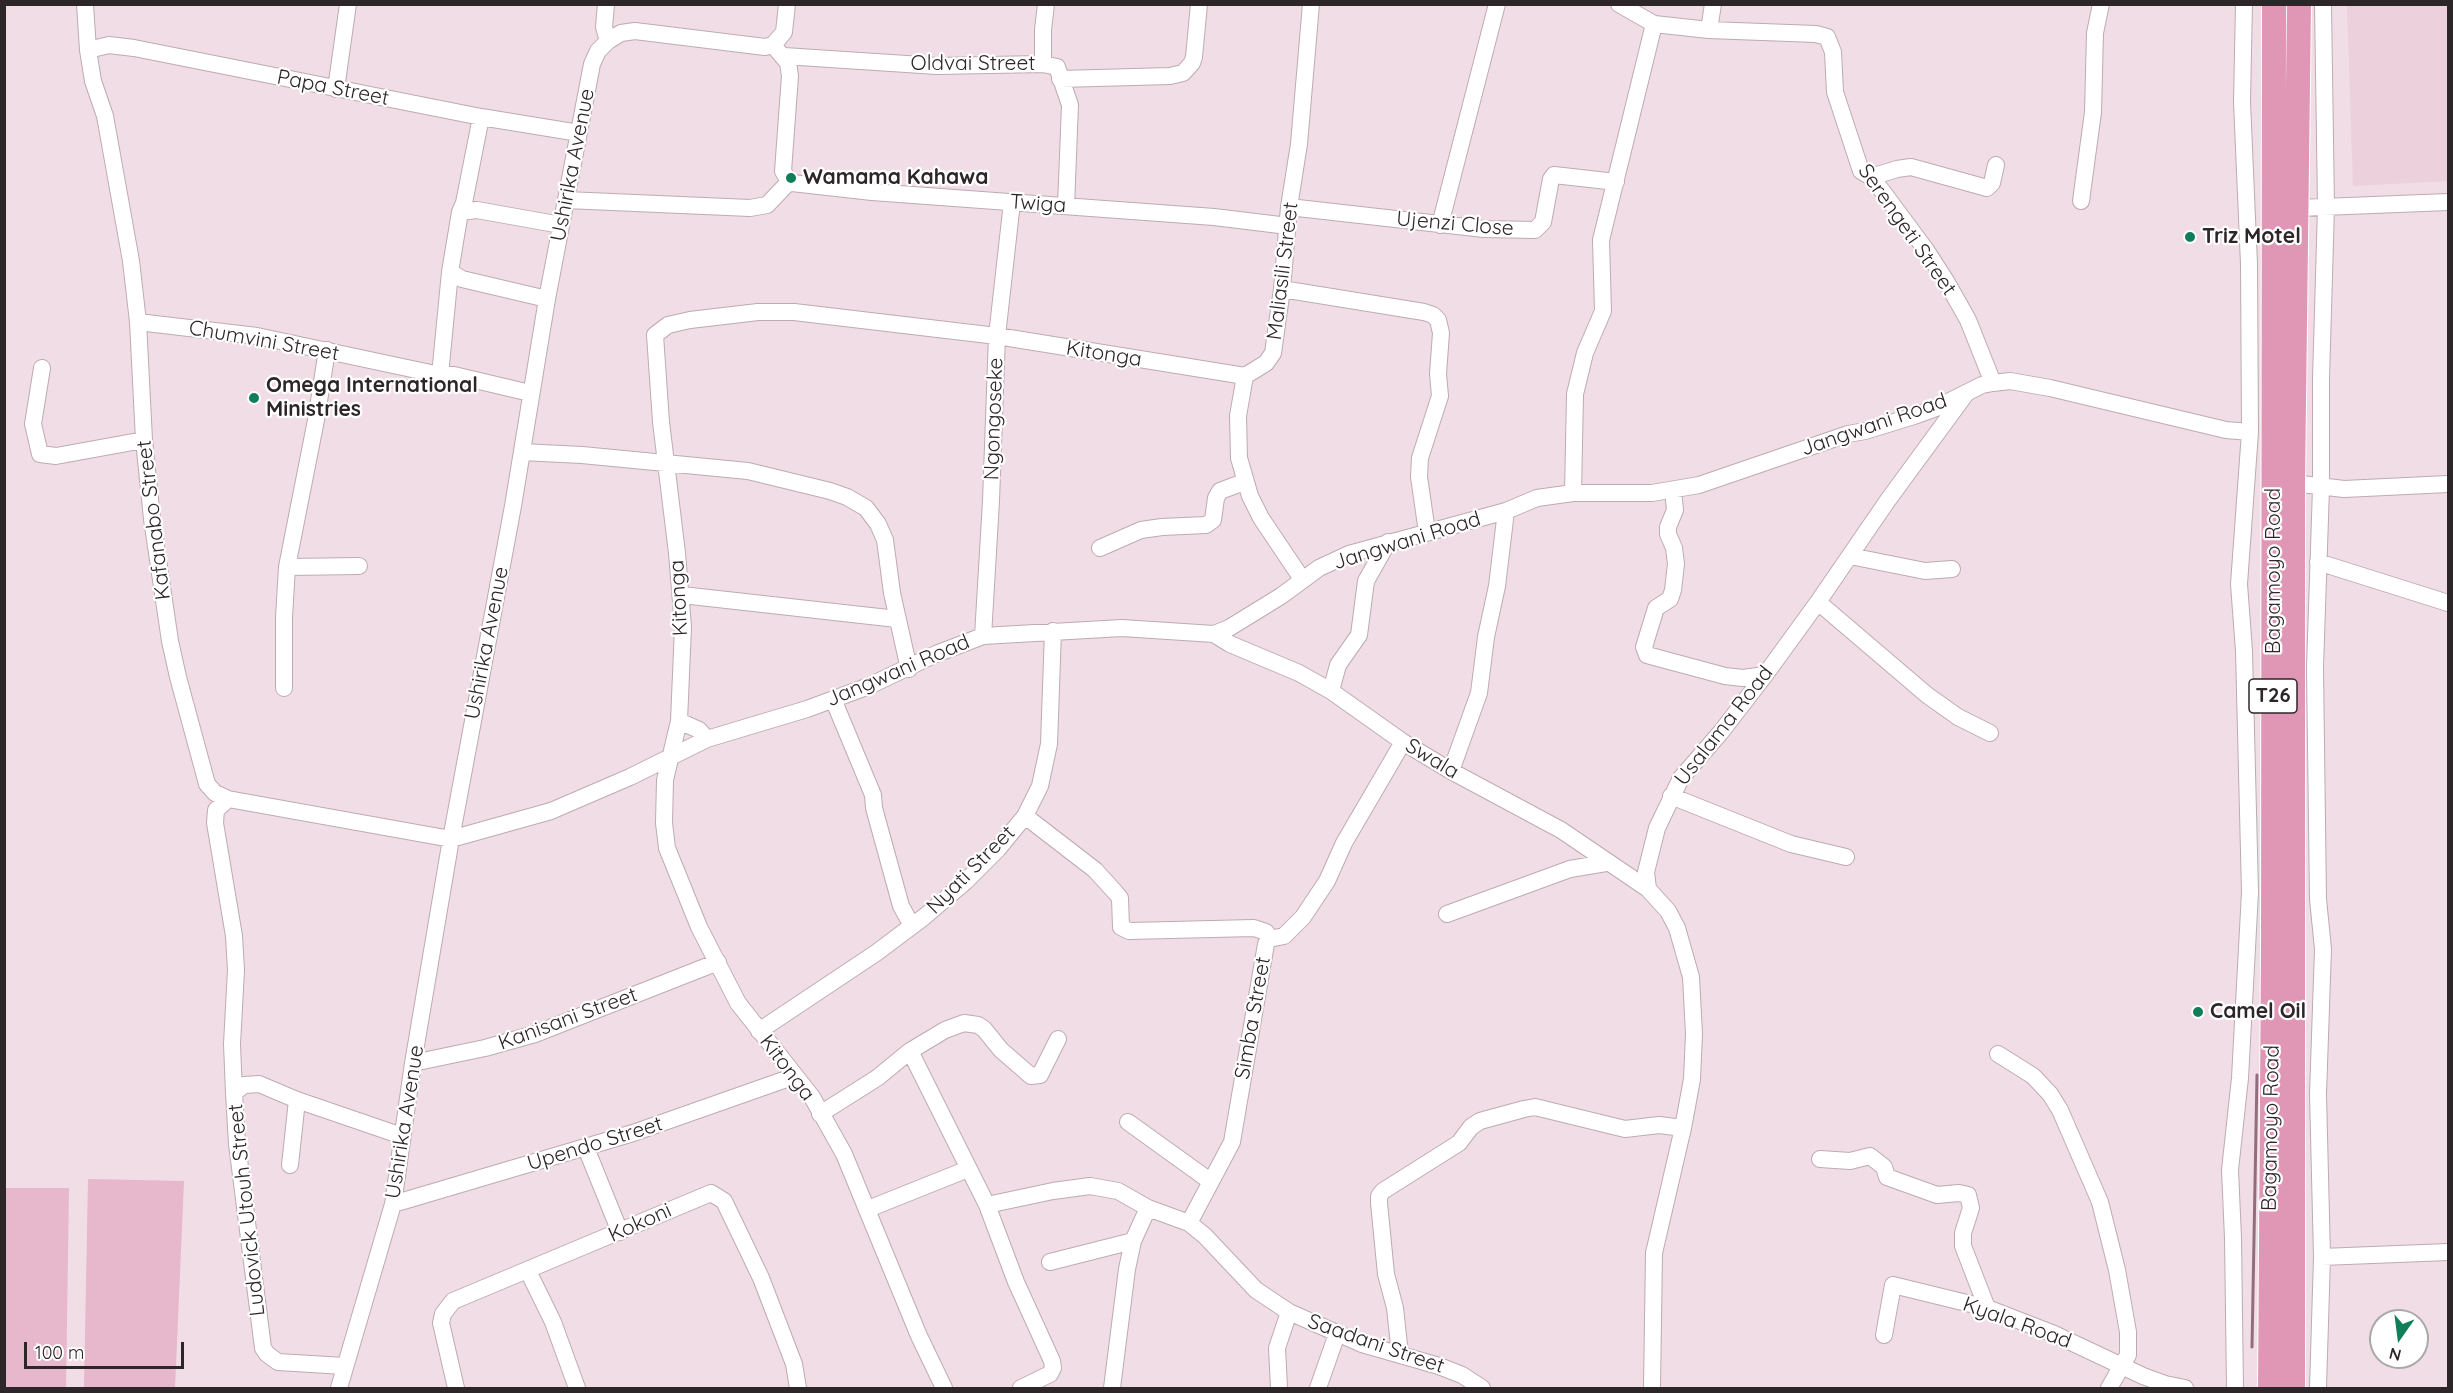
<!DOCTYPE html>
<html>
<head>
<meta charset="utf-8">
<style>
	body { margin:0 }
	#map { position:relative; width:2453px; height:1393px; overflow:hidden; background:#f1dde5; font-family:Quicksand,sans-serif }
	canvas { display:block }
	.frame { position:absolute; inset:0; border:6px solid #2d2629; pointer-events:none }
	.north { position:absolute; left:2369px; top:1309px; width:60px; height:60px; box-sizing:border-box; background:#fff; border:2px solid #aba8a9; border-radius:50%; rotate:194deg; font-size:16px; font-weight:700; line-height:24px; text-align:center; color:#2d2629 }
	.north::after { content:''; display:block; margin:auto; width:21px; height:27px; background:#117e5a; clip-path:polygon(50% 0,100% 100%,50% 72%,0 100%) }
	.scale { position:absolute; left:24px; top:1342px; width:160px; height:27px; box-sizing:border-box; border:3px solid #2d2629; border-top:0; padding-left:8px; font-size:18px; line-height:21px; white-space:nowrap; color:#2d2629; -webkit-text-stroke:4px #fff; paint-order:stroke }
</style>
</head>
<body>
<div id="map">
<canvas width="2453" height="1393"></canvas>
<div class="frame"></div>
<div class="north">N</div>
<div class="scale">100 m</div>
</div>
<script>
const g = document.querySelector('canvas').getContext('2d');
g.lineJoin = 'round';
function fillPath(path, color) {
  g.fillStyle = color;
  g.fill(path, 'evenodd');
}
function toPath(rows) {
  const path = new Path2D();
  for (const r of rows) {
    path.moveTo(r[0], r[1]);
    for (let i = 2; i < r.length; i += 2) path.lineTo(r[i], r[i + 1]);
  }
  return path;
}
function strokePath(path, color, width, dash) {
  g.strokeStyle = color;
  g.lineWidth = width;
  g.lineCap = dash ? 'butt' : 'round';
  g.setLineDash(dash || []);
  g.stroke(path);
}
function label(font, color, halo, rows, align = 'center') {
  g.font = font + ' Quicksand,sans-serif';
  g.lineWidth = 4.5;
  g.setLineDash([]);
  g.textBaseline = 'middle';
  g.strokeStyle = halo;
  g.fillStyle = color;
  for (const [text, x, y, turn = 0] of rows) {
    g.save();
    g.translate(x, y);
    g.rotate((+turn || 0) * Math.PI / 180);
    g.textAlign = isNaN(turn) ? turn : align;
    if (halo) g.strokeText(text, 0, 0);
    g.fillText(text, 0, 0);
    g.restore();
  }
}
fillPath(toPath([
	[2347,5,2448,5,2448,181,2353,186]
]), '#ecd0db');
fillPath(toPath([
	[88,1179,184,1181,175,1388,84,1388],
	[5,1188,69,1188,66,1388,5,1388]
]), '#e7b7cb');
strokePath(toPath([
	[2252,1347,2257,1075]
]), '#946d7d', 3);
const minor = toPath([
	[85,4,88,50,93,81,105,116,131,261,138,322,144,440,152,519,170,641,178,677,207,784,215,793,228,799,451,839,551,811,630,777,707,739,807,709,869,686,936,654,983,636,1122,628,1214,634,1229,628,1281,596,1319,568,1349,554,1506,511,1537,498,1573,493,1652,493,1699,485,1848,434,1865,431,1914,416,1936,408,1982,385,1993,383,2010,381,2050,388,2226,430,2250,432],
	[606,4,604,27,608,41],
	[1619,4,1654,24,1709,30,1816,34,1827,37,1833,52,1835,92,1861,171,1871,177,1883,192,1926,250,1946,281,1968,320,1993,383],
	[1709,30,1713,4],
	[773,45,788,63,790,76,783,171,788,180,792,183,872,192,1214,217,1288,226],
	[88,50,109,45,134,48,481,117,579,133],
	[784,56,937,66,1043,64,1057,67,1070,105,1066,206],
	[1043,64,1043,30,1046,4],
	[1060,79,1170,76,1183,73,1192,63,1194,57,1199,4],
	[336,89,348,4],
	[1871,177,1897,169,1911,167,1987,188,1992,183,1996,165],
	[566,200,750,208,767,205,788,183,788,180],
	[2081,201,2093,112,2095,33,2101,4],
	[1289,207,1484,229,1535,230,1543,222,1551,179,1554,175,1616,182],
	[2298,208,2448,202],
	[460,212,477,210,561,225],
	[1440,225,1497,4],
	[450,272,462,279,547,299],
	[1282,289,1424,312,1433,315,1438,320,1441,333,1438,374,1440,396,1420,458,1419,477,1427,532],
	[138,322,257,336,440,375,454,375,530,393],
	[42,368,33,424,40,454,56,456,144,440],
	[440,375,450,272,460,212,464,203,481,117],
	[522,452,582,455,748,471,830,491,847,497,866,508,878,524,885,540,892,593,909,669],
	[2293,483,2344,489,2448,484],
	[1673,490,1675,510,1668,527,1668,534,1674,548,1676,564,1673,590,1670,599,1656,608,1644,647,1647,655,1725,676,1743,678,1765,675],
	[1573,493,1575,394,1585,353,1603,311,1601,240,1654,24],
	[1100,548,1141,530,1162,527,1206,525,1213,520,1216,498,1220,491,1244,482],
	[1850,556,1925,571,1952,569],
	[2318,562,2448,603],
	[287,567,359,566],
	[1302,579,1261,518,1250,496,1239,458,1238,416,1245,376,1266,363,1273,353,1282,289,1289,207,1299,144,1311,4],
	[682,595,897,619],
	[1818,602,1927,695,1958,717,1990,733],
	[1214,634,1230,644,1299,673,1331,691,1403,742,1451,771,1561,830,1648,889],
	[983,636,991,501,997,336,1012,202],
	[284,688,284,617,287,567,316,420,327,350],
	[1331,691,1338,665,1359,635,1366,581,1388,542],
	[833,699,873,795,874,808,901,906,912,926],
	[679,721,699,730,707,739],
	[1451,771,1479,693,1486,637,1497,586,1506,511],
	[1671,796,1791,844,1846,857],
	[228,799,216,810,215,823,234,936,236,970,232,1044,234,1093],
	[1025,816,1095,870,1115,892,1120,898,1121,927,1129,931,1254,928,1266,932,1269,939],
	[1447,914,1570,869,1606,863],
	[759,1031,876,953,924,917,965,882,998,849,1025,816,1040,786,1049,744,1053,631],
	[910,1051,987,1205,1016,1282,1052,1361,1053,1368,1050,1374,1021,1388],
	[1998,1054,2033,1076,2050,1094,2060,1110,2100,1202,2117,1270,2128,1332,2128,1355,2109,1388],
	[413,1063,485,1048,535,1034,718,962],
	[820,1114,877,1078,910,1051,945,1030,964,1023,978,1025,984,1029,1001,1050,1031,1076,1040,1075,1058,1039],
	[1128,1122,1210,1181],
	[586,1148,620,1232],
	[1820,1159,1850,1161,1870,1156,1884,1167,1887,1177,1937,1195,1959,1193,1968,1195,1971,1208,1963,1233,1963,1246,1987,1308],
	[290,1165,297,1100],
	[393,1204,633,1133,795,1076],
	[987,1205,1053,1191,1090,1186,1118,1191,1148,1208,1189,1223,1205,1236,1256,1290,1289,1312,1362,1344,1439,1366,1462,1375,1482,1388],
	[868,1209,968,1169],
	[1189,1223,1232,1142,1266,944,1269,939,1284,936,1303,917,1327,881,1344,843,1403,742],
	[2322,1257,2448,1252],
	[1050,1262,1133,1241],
	[528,1271,553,1322,577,1388],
	[1884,1335,1893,1285,1987,1308,2054,1334,2143,1376,2165,1384,2185,1388],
	[1400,1354,1395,1308,1386,1274,1379,1203,1379,1196,1383,1191,1459,1143,1471,1127,1480,1121,1524,1109,1535,1107,1625,1129,1659,1125,1683,1128],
	[344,1366,278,1362,267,1354,263,1348,237,1144,234,1093,244,1085,259,1084,297,1100,402,1136],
	[339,1388,393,1204,413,1063,451,839,513,506,547,299,592,64,598,51,608,41,621,33,635,31,765,47,773,45,784,32,787,4],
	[456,1388,441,1323,443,1314,453,1301,711,1193,724,1201,761,1278,794,1364,798,1388],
	[944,1388,919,1336,844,1154,812,1097,738,1003,699,927,667,848,664,823,665,780,679,721,683,627,677,553,661,422,655,335,668,325,690,320,758,312,794,312,997,336,1245,376],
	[1112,1388,1127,1269,1133,1241,1148,1208],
	[1279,1388,1277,1348,1289,1312],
	[1318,1388,1337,1334],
	[1652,1388,1654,1253,1683,1128,1692,1079,1694,1034,1691,977,1677,928,1668,911,1648,889,1646,872,1657,828,1681,778,1721,732,1765,675,1818,602,1888,500,1965,395],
	[2235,1388,2233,1238,2230,1170,2240,1078,2250,892,2244,651,2239,584,2250,432,2249,264,2242,102,2244,4],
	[2318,1388,2322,1257,2318,1094,2323,949,2318,899,2315,668,2321,488,2321,379,2326,207,2323,4]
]);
const highway = toPath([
	[2270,1388,2273,949,2274,4],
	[2293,1388,2293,483,2299,4]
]);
strokePath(minor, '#beabb2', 18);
strokePath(highway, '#fff', 26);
strokePath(minor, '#fff', 16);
strokePath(highway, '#e097b6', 24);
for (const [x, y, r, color] of [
	[791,178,6,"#117e5a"],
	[2190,237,6,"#117e5a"],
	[254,398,6,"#117e5a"],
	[2198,1012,6,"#117e5a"]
]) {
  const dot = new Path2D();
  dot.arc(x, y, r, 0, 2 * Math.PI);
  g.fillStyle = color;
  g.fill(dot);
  strokePath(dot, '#fff', 2);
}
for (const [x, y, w] of [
	[2273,696,48]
]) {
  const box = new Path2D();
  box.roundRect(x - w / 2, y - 17, w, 34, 4.5);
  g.fillStyle = '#fff';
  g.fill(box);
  strokePath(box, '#2d2629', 1.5);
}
label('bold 20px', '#2d2629', null, [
	["T26",2273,696]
]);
label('21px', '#2d2629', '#fff', [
	["Oldvai Street",973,64],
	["Papa Street",333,88,11],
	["Ushirika Avenue",573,165,-79],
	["Twiga",1038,204,4],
	["Ujenzi Close",1455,224,5],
	["Serengeti Street",1907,230,55],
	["Maliasili Street",1283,271,-83],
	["Chumvini Street",264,341,10],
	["Kitonga",1104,354,9],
	["Ngongoseke",994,419,-88],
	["Jangwani Road",1874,425,-19],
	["Kafanabo Street",154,520,-97],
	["Jangwani Road",1407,541,-17],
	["Bagamoyo Road",2274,571,-90],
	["Kitonga",679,598,-93],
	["Ushirika Avenue",487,643,-79],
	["Jangwani Road",898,671,-23],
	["Usalama Road",1724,726,-52],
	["Swala",1432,759,31],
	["Nyati Street",971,870,-45],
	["Simba Street",1253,1018,-80],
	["Kanisani Street",568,1019,-20],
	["Kitonga",787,1068,53],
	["Ushirika Avenue",405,1122,-81],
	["Bagamoyo Road",2271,1128,-89],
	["Upendo Street",595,1144,-17],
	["Ludovick Utouh Street",247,1210,-96],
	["Kokoni",640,1223,-24],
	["Kyala Road",2017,1323,20],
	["Saadani Street",1376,1344,19]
]);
label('bold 21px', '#2d2629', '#fff', [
	["Wamama Kahawa",803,178],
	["Triz Motel",2202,237],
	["Omega International",266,386],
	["Ministries",266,410],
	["Camel Oil",2210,1012]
], 'left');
</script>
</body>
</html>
